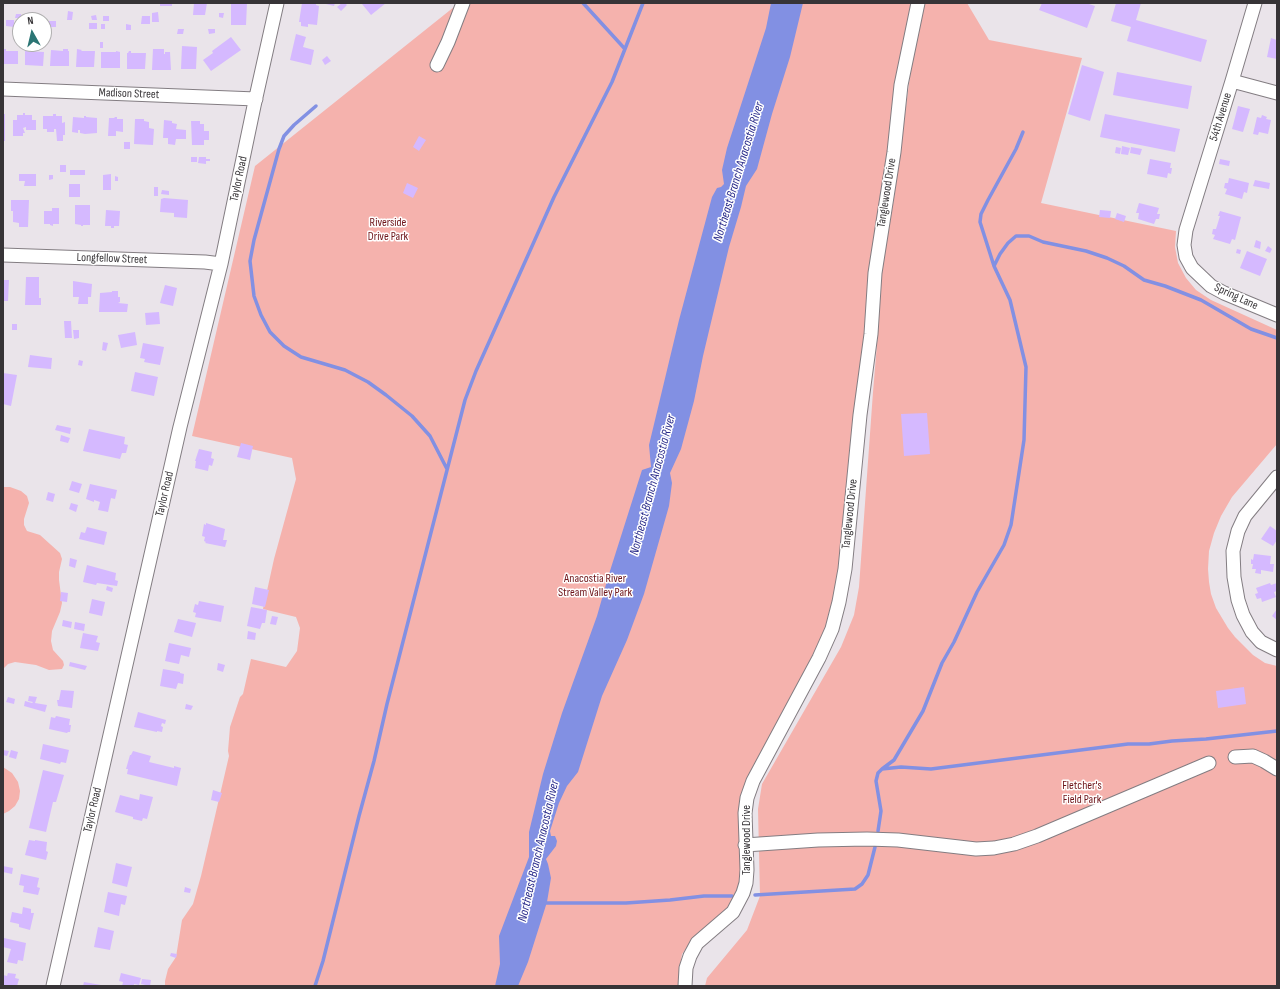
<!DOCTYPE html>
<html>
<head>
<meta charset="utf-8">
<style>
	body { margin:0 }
	#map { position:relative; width:1280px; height:989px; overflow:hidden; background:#eae4ea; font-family:"Sofia Sans Condensed",sans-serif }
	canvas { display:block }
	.frame { position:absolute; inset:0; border:4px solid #373437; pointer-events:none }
	.north { position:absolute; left:12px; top:12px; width:40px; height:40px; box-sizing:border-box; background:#fff; border:1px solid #afaeaf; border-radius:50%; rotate:352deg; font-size:11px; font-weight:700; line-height:16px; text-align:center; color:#373437 }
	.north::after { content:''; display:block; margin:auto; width:14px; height:18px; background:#2b7574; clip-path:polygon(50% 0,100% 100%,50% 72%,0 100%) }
</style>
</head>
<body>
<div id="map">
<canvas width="1280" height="989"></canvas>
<div class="frame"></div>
<div class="north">N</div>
</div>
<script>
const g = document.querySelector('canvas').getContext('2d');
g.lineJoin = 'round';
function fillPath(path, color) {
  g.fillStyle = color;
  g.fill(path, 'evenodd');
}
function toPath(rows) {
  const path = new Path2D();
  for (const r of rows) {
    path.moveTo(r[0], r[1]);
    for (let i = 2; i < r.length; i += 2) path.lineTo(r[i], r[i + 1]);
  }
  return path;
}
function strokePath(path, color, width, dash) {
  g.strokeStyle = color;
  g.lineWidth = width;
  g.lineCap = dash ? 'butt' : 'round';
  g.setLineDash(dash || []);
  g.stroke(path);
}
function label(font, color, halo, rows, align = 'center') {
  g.font = font + ' "Sofia Sans Condensed",sans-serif';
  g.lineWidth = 3;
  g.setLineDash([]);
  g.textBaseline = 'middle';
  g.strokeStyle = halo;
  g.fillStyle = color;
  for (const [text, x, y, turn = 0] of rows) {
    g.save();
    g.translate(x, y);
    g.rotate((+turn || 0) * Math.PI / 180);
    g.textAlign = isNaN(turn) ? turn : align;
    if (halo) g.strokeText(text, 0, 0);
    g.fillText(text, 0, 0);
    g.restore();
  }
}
fillPath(toPath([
	[459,3,912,3,867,325,844,577,822,646,746,781,741,879,737,889,732,905,694,938,682,954,679,973,680,986,165,986,165,981,168,969,176,957,182,920,193,904,201,876,229,756,228,751,230,727,240,697,243,694,251,659,286,667,297,651,300,628,296,617,263,609,274,559,296,479,292,458,192,436,255,166],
	[924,3,967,3,989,40,1082,58,1041,203,1176,231,1175,247,1178,263,1186,278,1196,290,1211,300,1277,330,1277,444,1232,497,1221,516,1214,533,1209,551,1208,569,1209,582,1211,594,1216,608,1228,628,1235,637,1253,655,1265,663,1277,666,1277,986,705,986,707,978,747,930,760,896,758,809,762,784,841,647,854,615,859,587,873,392,878,332,879,282,893,205,910,76],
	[3,487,10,487,21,491,27,496,29,503,24,519,24,525,27,531,40,535,60,553,62,559,59,572,59,580,62,603,60,612,52,631,51,641,53,650,63,661,64,665,62,669,49,670,36,665,15,662,8,664,3,669],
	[3,767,12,773,18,782,20,791,19,799,15,806,9,811,3,814]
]), '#f5b2ad');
fillPath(toPath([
	[771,3,803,3,790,57,772,114,757,169,746,186,741,207,729,247,703,356,694,401,681,449,670,473,672,483,669,506,644,594,627,640,602,696,578,772,567,786,559,803,550,831,551,836,555,836,557,841,556,846,546,859,548,864,551,878,547,902,528,962,518,986,495,986,500,964,499,936,529,857,529,832,543,774,562,713,597,616,609,574,642,470,651,467,649,445,679,320,712,197,717,188,721,187,724,184,722,170,727,148,766,28]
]), '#8290e3');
strokePath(toPath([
	[583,3,625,49],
	[316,106,294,125,284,136,279,149,254,240,250,261,254,296,261,315,270,332,284,346,301,357,345,370,368,382,386,395,412,416,430,436,447,469],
	[994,266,1000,254,1008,243,1016,236,1029,236,1043,242,1086,251,1107,258,1124,266,1144,280,1165,286,1201,300,1251,329,1277,338],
	[882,769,894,760,923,711,942,663,954,642,977,592,1004,545,1011,525,1024,440,1026,367,1010,300,994,266,980,222,981,214,988,200,1016,149,1023,132],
	[878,831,881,811,876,781,878,773,882,769,901,767,931,769,1128,744,1149,744,1172,741,1206,739,1277,731],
	[755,895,855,889,862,884,868,875,875,847],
	[542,903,626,903,670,900,704,896,732,896],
	[315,986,323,961,359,816,374,761,387,704,465,400,476,371,516,282,554,197,612,82,643,3]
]), '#8290e3', 3.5);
fillPath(toPath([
	[160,3,172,3,172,6,160,6],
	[194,3,207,3,205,15,193,15],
	[231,3,247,3,246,25,231,25],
	[302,3,316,3,316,5,319,6,317,25,308,24,308,27,301,26,301,22,299,22],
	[322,3,335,3,334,6],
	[342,3,345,3,347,5,341,11,337,7],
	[363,3,386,3,371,15,362,4],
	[1042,3,1086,3,1095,6,1087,28,1039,10],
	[1116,3,1141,3,1136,20,1207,40,1201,62,1127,41,1131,27,1111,21],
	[68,11,73,12,72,20,67,20],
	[158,12,159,22,152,22,152,13],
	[219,13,224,13,223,18,219,17],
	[16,14,21,14,21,18,15,18],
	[96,15,97,20,92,20,91,16],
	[103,16,109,16,109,21,103,21],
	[142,16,150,16,150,24,141,24],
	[6,20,14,20,14,27,6,26],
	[49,21,56,21,56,27,49,27],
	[89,23,97,23,97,29,89,29],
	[101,24,105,24,105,29,101,29],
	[126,24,131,25,131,30,126,30],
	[178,29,184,29,183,34,177,34],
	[208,29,215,29,215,33,209,34],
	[296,34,306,37,303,47,314,50,311,65,290,60],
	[231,37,241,50,211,71,203,60,213,53,212,51],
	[1271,38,1277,40,1277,59,1267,57],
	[100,42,103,42,103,48,100,48],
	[182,46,197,47,196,69,181,69],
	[3,49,6,49,6,51,18,51,18,64,3,64],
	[63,49,68,49,68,51,69,51,69,66,50,66,51,50,63,51],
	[77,49,82,50,81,51,95,51,94,67,76,67],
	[153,49,164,49,164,54,165,54,165,52,170,52,171,70,152,70],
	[25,51,44,52,43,66,25,65],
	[116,51,120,52,120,68,101,68,101,52,116,52],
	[129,51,131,51,131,53,146,53,145,69,127,69,127,53,128,53],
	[327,56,331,61,325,65,322,60],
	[1082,65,1104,72,1090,121,1068,114],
	[1117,72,1192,86,1188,109,1113,95],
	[1238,106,1250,109,1243,132,1232,129],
	[23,113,25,113,25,115,32,115,32,120,36,120,36,130,26,130,26,127,23,128,25,133,23,133,23,136,13,136,13,120,17,120,17,115,23,115],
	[3,114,5,114,5,141,3,141],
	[53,114,56,114,56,116,62,116,62,123,65,122,65,135,63,135,63,141,57,141,56,129,54,129,54,132,47,132,47,129,43,129,43,116,53,116],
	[1105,114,1180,129,1175,152,1100,137],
	[1262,115,1267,117,1266,119,1271,120,1268,134,1259,132,1258,135,1253,134,1257,117,1261,118],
	[84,116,86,116,86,117,97,118,97,133,85,134,80,133,80,130,78,130,78,133,72,132,73,117,84,118],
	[115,117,117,117,117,119,123,119,123,132,116,131,116,136,108,136,109,118,114,118],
	[135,119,144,119,144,121,149,122,149,128,154,129,153,145,134,144],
	[164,120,172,121,172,123,177,124,176,129,186,130,186,139,176,139,175,145,168,144,168,138,163,138],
	[191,121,200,121,200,124,204,124,204,131,209,131,209,140,204,140,204,145,192,145],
	[419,136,426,140,419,151,413,147],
	[124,142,130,142,130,149,124,149],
	[1122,146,1130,148,1128,155,1121,154],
	[1116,147,1121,148,1120,154,1115,153],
	[1131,147,1142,149,1140,155,1130,153],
	[191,157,197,157,197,162,191,162],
	[199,157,206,157,206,159,210,159,210,161,206,161,206,164,198,163],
	[1150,159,1171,163,1170,168,1172,168,1171,174,1168,173,1167,178,1147,174],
	[1220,159,1230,161,1229,166,1219,164],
	[60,165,66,165,66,172,60,172],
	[70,170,85,170,85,175,70,175],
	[19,174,36,174,36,186,24,186,25,181,19,181],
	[111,174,111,190,103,190,103,175],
	[49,175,53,175,53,179,49,180],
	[115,176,118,177,118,181,115,181],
	[1229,178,1249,183,1247,193,1244,192,1242,199,1225,194,1227,189,1224,188,1225,183,1228,183],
	[1255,180,1270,183,1269,189,1253,186],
	[407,183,418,188,413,198,403,193],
	[69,184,80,184,80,197,69,197],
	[154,187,158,187,158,196,154,196],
	[162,190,169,191,169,195,161,194],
	[164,198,188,200,187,218,174,217,174,213,160,212,161,199],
	[11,200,29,200,28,227,19,227,19,223,13,222,13,211,11,211],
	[1139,203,1159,208,1157,214,1160,214,1159,219,1156,219,1154,224,1138,219,1139,213,1136,213],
	[75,205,90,205,90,225,83,225,83,226,81,226,81,225,75,224],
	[52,208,59,208,59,224,53,224,53,226,50,225,50,224,44,224,44,211,52,211],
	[106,210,120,211,119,226,114,226,114,228,111,228,111,226,105,226],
	[1100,210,1111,211,1110,218,1099,217],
	[1220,211,1241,217,1235,240,1232,239,1230,244,1213,239,1215,235,1212,234,1213,229,1216,229,1220,216,1218,216],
	[1117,213,1126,216,1124,222,1115,219],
	[1256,240,1261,242,1260,249,1254,247],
	[1268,246,1272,249,1270,253,1265,251],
	[1237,249,1241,250,1240,254,1236,253],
	[1247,251,1267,259,1260,276,1240,268],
	[26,277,39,277,39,298,41,298,41,305,25,305],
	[3,280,9,280,8,301,3,301],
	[73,281,92,284,91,297,88,297,88,304,78,304,79,297,73,297],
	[165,285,177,288,173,306,160,303],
	[112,291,118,291,118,297,120,297,120,302,118,303,128,304,127,312,99,312,100,293,112,292],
	[159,312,160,324,146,325,145,313],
	[64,321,71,321,72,338,65,338],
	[12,324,17,324,17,330,12,330],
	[73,330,79,330,79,338,74,339],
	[135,332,137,345,121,348,118,335],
	[103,342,108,343,106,351,102,350],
	[143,343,164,347,160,365,144,362,145,359,140,358],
	[30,355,52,358,51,369,28,367],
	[79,360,83,361,82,366,78,365],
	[135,372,158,377,154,396,131,391],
	[3,373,17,375,11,406,3,404],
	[927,413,930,454,904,456,901,414],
	[57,425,71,428,70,434,55,430],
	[89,429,125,437,124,444,128,445,126,453,122,453,120,459,83,451],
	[61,435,70,438,68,443,60,441],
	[241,443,253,446,250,460,237,457],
	[199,449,212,452,211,458,214,459,212,466,209,465,208,471,195,468,196,461,195,461],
	[72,481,82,484,79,493,69,490],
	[90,484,117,490,115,499,111,498,108,512,98,510,100,502,94,500,94,502,86,499],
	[48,492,55,494,53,502,46,500],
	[71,503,78,505,76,512,69,509],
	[206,523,225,529,223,540,227,540,225,547,205,543,206,542,204,541,205,537,202,536,204,524,206,525],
	[1270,526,1277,531,1277,540,1273,546,1261,539],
	[87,527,107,532,104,545,79,539,81,532,85,533],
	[1254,554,1271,556,1270,564,1274,564,1273,572,1261,570,1261,574,1255,573,1256,569,1252,569,1253,564,1251,564,1251,559,1253,560],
	[70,558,77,560,75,568,69,566],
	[87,565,116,573,115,580,118,581,117,586,97,583,96,585,83,582],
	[1270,583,1271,585,1277,583,1277,591,1274,592,1276,597,1262,602,1261,598,1257,599,1255,594,1258,593,1256,588],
	[107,586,113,588,112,592,106,590],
	[255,587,269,590,265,607,252,604],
	[61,592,68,593,67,602,60,601],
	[92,599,105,602,102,616,89,613],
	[199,601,224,606,221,622,195,617,196,613,193,612,195,604,198,605],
	[251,607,267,610,265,623,262,623,260,629,247,626],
	[1277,609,1277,620,1272,616],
	[272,616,278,617,276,625,270,624],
	[178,619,196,623,192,637,174,632],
	[63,620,72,622,71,628,62,626],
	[75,622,85,624,84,631,74,629],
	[248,631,256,633,255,640,247,639],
	[83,633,98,636,96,642,100,643,98,651,80,648],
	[169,643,191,648,189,657,181,655,179,664,165,661],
	[70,662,87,666,85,670,69,666],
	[218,663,225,665,223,672,217,670],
	[163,669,180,672,180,673,184,674,183,684,178,683,176,689,160,686],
	[1244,687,1246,704,1218,708,1216,691],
	[61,690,74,691,72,708,58,706,57,700,59,700],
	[29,696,37,697,35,703,47,705,45,712,24,706,25,701,32,703,33,702,28,701],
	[8,697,15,699,14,704,6,702],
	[186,704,193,706,191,710,185,709],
	[138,712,166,720,165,724,162,723,161,726,163,727,162,732,157,731,157,732,134,727],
	[56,716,70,719,69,725,71,725,70,732,68,732,67,733,49,729,51,717,55,718],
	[43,744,69,750,66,763,61,762,60,764,40,759],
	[3,750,9,751,7,756,3,755],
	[11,750,18,752,16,759,9,757],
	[133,751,151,756,149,762,174,768,174,766,181,768,177,786,127,774,128,769,126,769,130,755,131,755],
	[43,770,64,775,56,802,53,802,46,832,29,828],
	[213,790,222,793,219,802,211,800],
	[140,794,153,797,147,819,143,818,142,821,133,819,133,817,115,812,120,795,139,800],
	[29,840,35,841,35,840,47,842,46,851,48,852,46,860,25,855],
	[116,863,132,867,127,887,112,883],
	[3,866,13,868,12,874,3,872],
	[21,874,39,878,37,887,40,888,38,895,23,892,24,886,19,885],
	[185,887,191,889,190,893,184,892],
	[108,892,127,896,125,905,121,904,119,916,104,912],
	[23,907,31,909,31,913,34,913,30,930,19,927,19,924,10,922,12,912,22,914],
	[98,927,114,931,110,950,94,947],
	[4,938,26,943,23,961,18,960,17,964,7,962,11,949,3,947],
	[171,953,177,954,176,958,170,956],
	[8,973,16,974,15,978,19,979,17,986,3,986,3,975,7,976],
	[121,973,141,978,139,985,134,984,134,986,122,986,123,982,119,981],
	[142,979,151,980,150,986,141,984],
	[84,982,101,985,101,986,83,986]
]), '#d5b9ff');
const street = toPath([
	[1255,3,1232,81,1186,230,1184,245,1186,257,1192,268,1211,286,1224,293,1277,315],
	[437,65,448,42,463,3],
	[1232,81,1277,93],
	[3,89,256,99],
	[3,255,205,262,221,264],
	[1277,477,1245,516,1238,531,1233,551,1234,577,1238,600,1243,615,1252,632,1261,642,1277,650],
	[1235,757,1253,756,1264,761,1277,769],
	[745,845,818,840,867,839,898,840,976,849,994,848,1014,844,1037,836,1209,763],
	[53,986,180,427,221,264,254,106,277,3],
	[685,986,686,968,690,956,697,943,733,912,743,893,746,883,747,870,745,813,747,798,753,781,819,658,832,629,839,602,845,569,860,415,871,334,875,273,894,152,901,85,918,3]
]);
strokePath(street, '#837d82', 15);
strokePath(street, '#fff', 13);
label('12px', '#373437', '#fff', [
	["Madison Street",129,94,2],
	["54th Avenue",1221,117,-73],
	["Taylor Road",239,179,-78],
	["Tanglewood Drive",887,193,-81],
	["Longfellow Street",112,259,2],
	["Spring Lane",1236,297,25],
	["Taylor Road",165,494,-77],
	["Tanglewood Drive",850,514,-84],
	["Taylor Road",93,810,-77],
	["Tanglewood Drive",747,840,-90]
]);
label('12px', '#6d1318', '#fff', [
	["Riverside",388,223],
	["Drive Park",388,237],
	["Anacostia River",595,579],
	["Stream Valley Park",595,593],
	["Fletcher's",1082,786],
	["Field Park",1082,800]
]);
label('italic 13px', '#2b2c8b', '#fff', [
	["Northeast Branch Anacostia River",739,172,-73],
	["Northeast Branch Anacostia River",653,485,-75],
	["Northeast Branch Anacostia River",539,851,-77]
]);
</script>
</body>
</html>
